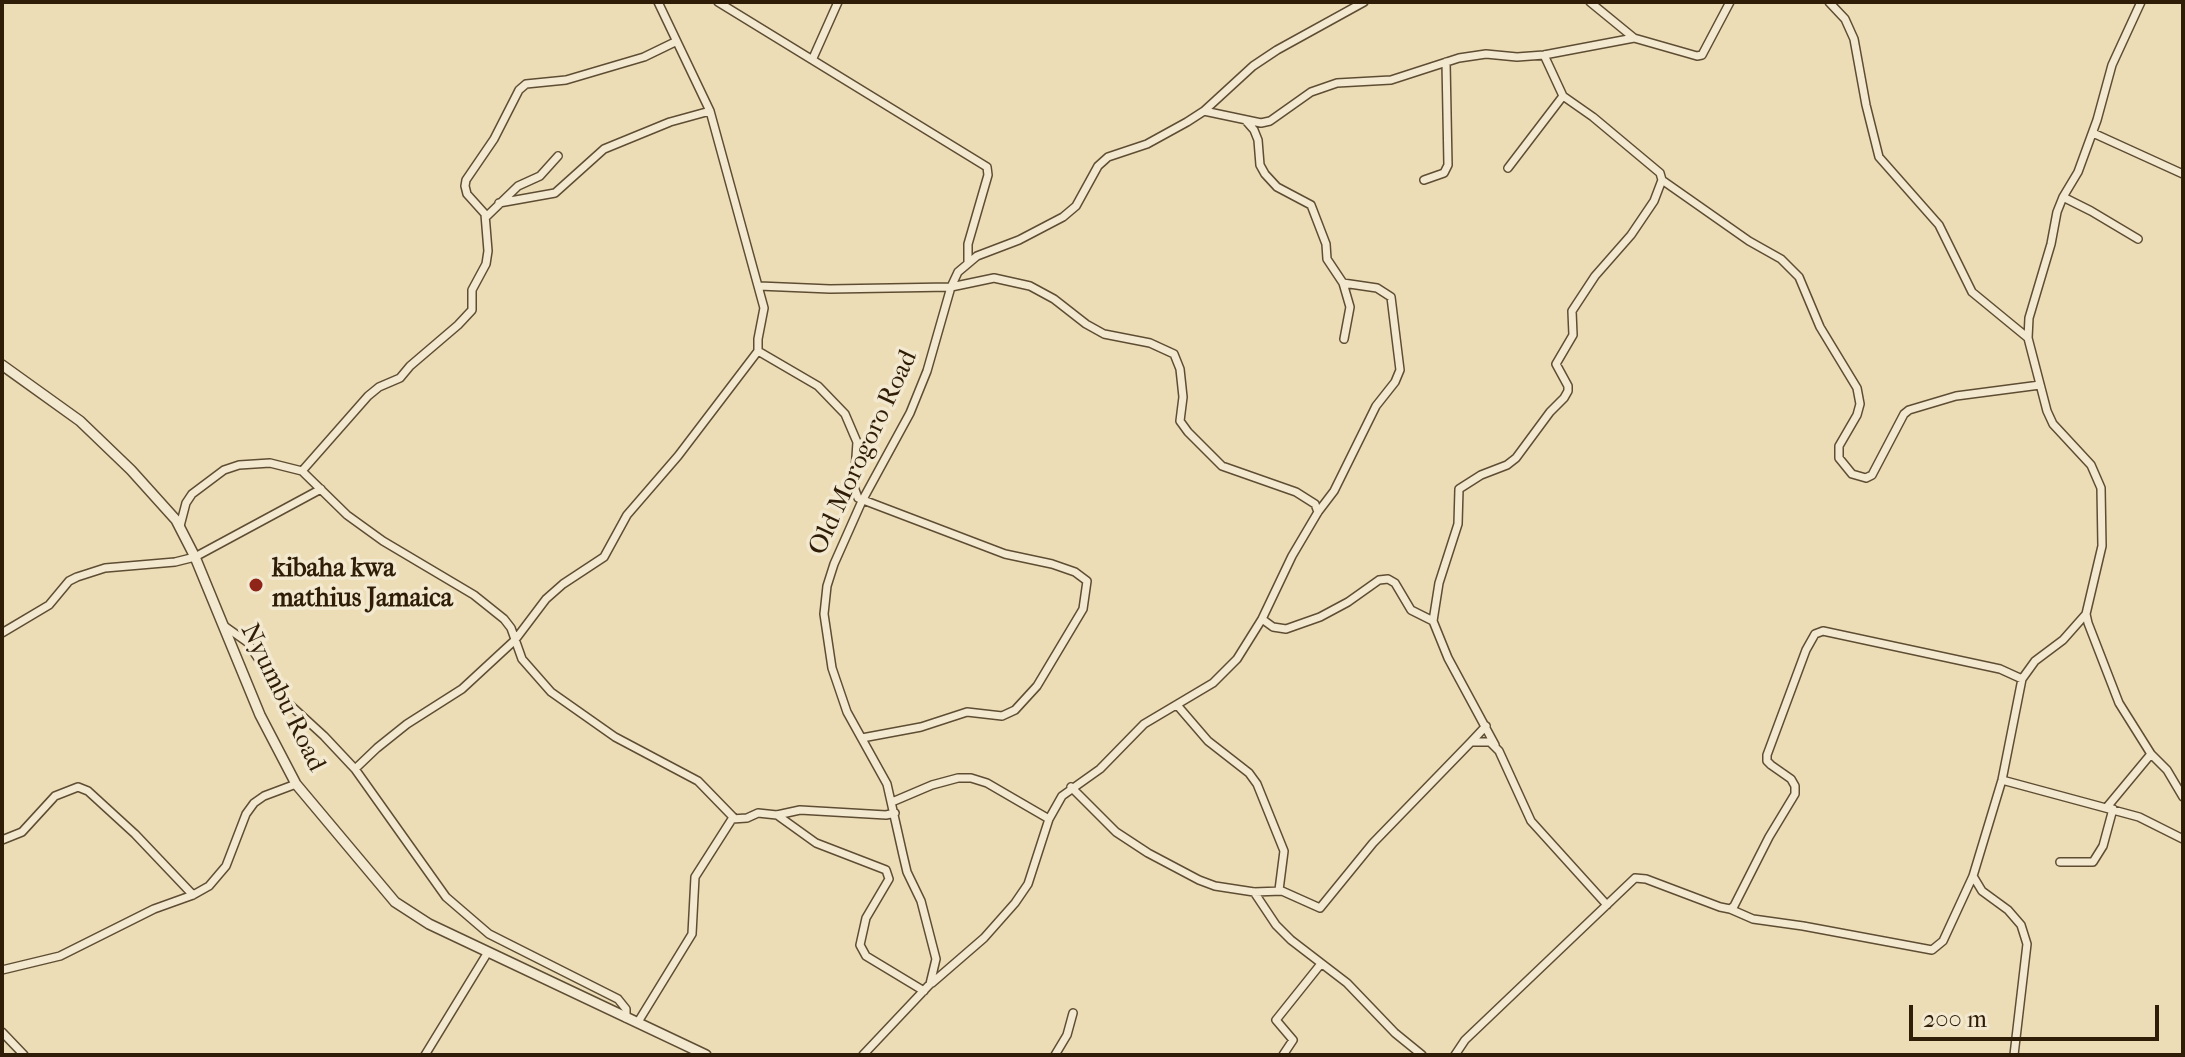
<!DOCTYPE html>
<html>
<head>
<meta charset="utf-8">
<style>
	body { margin:0 }
	#map { position:relative; width:2185px; height:1057px; overflow:hidden; background:#ecddb6; font-family:"IM FELL French Canon",serif }
	canvas { display:block }
	.frame { position:absolute; inset:0; border:4px solid #2f1d07; pointer-events:none }
	.scale { position:absolute; left:1909px; top:1005px; width:250px; height:36px; box-sizing:border-box; border:4px solid #2f1d07; border-top:0; padding-left:10px; font-size:24px; line-height:28px; white-space:nowrap; color:#2f1d07; -webkit-text-stroke:6px #f3e9d0; paint-order:stroke }
</style>
</head>
<body>
<div id="map">
<canvas width="2185" height="1057"></canvas>
<div class="frame"></div>
<div class="scale">200 m</div>
</div>
<script>
const g = document.querySelector('canvas').getContext('2d');
g.lineJoin = 'round';
function toPath(rows) {
  const path = new Path2D();
  for (const r of rows) {
    path.moveTo(r[0], r[1]);
    for (let i = 2; i < r.length; i += 2) path.lineTo(r[i], r[i + 1]);
  }
  return path;
}
function strokePath(path, color, width, dash) {
  g.strokeStyle = color;
  g.lineWidth = width;
  g.lineCap = dash ? 'butt' : 'round';
  g.setLineDash(dash || []);
  g.stroke(path);
}
function label(font, color, halo, rows, align = 'center') {
  g.font = font + ' "IM FELL French Canon",serif';
  g.lineWidth = 7;
  g.setLineDash([]);
  g.textBaseline = 'middle';
  g.strokeStyle = halo;
  g.fillStyle = color;
  for (const [text, x, y, turn = 0] of rows) {
    g.save();
    g.translate(x, y);
    g.rotate((+turn || 0) * Math.PI / 180);
    g.textAlign = isNaN(turn) ? turn : align;
    if (halo) g.strokeText(text, 0, 0);
    g.fillText(text, 0, 0);
    g.restore();
  }
}
const minor = toPath([
	[658,2,710,111,764,308,758,339,758,351,818,386,845,414,857,442,854,487,858,498,1005,554,1052,564,1075,572,1087,581,1083,609,1037,686,1015,710,1002,716,967,712,921,727,862,738],
	[718,2,987,167,988,175,968,244,968,262],
	[1590,2,1634,38],
	[1829,2,1845,19,1854,39,1866,105,1879,157,1939,225,1972,292,2028,338],
	[2141,2,2112,65,2097,120,2078,172,2063,197,2057,212,2051,244,2029,318,2028,338,2047,411,2053,424,2091,465,2101,488,2102,546,2086,614,2088,623,2119,703,2151,754,2167,770,2183,797],
	[813,58,838,2],
	[1204,111,1261,123,1270,121,1311,92,1337,83,1391,80,1459,58,1486,54,1517,57,1544,55,1634,38,1697,56,1702,55,1730,2],
	[1247,122,1254,130,1258,140,1260,165,1265,174,1277,187,1311,205,1326,244,1327,259,1343,283,1350,307,1344,339],
	[2093,133,2183,174],
	[1508,168,1563,96],
	[1424,180,1444,173,1448,165,1446,62],
	[1662,180,1749,241,1781,259,1799,277,1820,327,1857,388,1860,404,1857,415,1839,446,1839,458,1852,474,1866,478,1872,475,1904,414,1909,410,1956,396,2040,385],
	[2063,197,2091,211,2138,239],
	[499,203,555,193,604,149,670,122,710,111],
	[486,217,518,186,540,176,558,156],
	[759,286,830,289,951,287,994,278,1030,286,1054,299,1086,324,1104,334,1150,343,1174,354,1180,369,1183,397,1180,421,1188,432,1222,466,1296,492,1315,504,1318,512],
	[302,471,368,396,379,387,400,378,410,366,458,325,472,310,472,290,486,264,488,251,485,214,467,194,465,186,466,180,494,139,519,90,526,84,566,80,644,57,675,42],
	[180,526,186,503,192,494,224,470,239,465,270,463,302,471,347,515,383,541,474,595,504,619,511,628,522,659,551,692,615,737,698,781,734,818],
	[1262,619,1273,627,1286,629,1320,617,1348,602,1379,580,1388,579,1395,583,1411,610,1433,621,1448,658,1495,745],
	[1433,621,1439,583,1458,524,1459,489,1481,475,1507,465,1516,458,1550,412,1564,398,1568,391,1568,386,1556,364,1573,335,1572,311,1595,276,1631,235,1654,201,1662,180,1660,173,1593,117,1563,96,1544,55],
	[223,625,247,642,288,703,324,736,355,769,446,897,489,934,618,999,626,1009,626,1018],
	[2,633,49,605,69,581,77,577,105,568,175,562,195,557,321,489],
	[1177,705,1208,741,1249,773,1257,784,1284,851,1279,890],
	[1471,742,1486,726],
	[355,769,377,748,407,724,462,689,515,640,546,599,563,584,604,557,627,515,678,456,758,351],
	[2002,780,2139,817,2183,839],
	[1071,787,1116,832,1148,853,1199,880,1215,886,1254,892,1282,891,1320,908,1373,843,1471,742,1490,742,1499,751,1531,821,1607,905],
	[892,802,932,785,958,778,971,778,987,783,1049,819],
	[2107,807,2151,754],
	[777,815,816,843,886,870,889,879,866,918,860,945,866,956,924,991],
	[2,840,22,832,55,796,78,787,88,791,135,834,193,895],
	[2060,862,2093,862,2103,846,2113,809],
	[1254,892,1276,925,1291,940,1347,983,1395,1033,1422,1055],
	[1730,909,1753,919,1803,926,1932,950,1943,941,1973,876],
	[2,970,60,956,154,909,193,895,209,886,226,866,246,814,254,803,264,796,296,784],
	[932,983,984,938,1015,903,1028,884,1049,819,1062,796,1100,769,1144,724,1213,683,1237,659,1262,619,1292,556,1318,512,1334,491,1376,406,1395,382,1400,370,1391,297,1377,288,1343,283],
	[638,1022,692,934,695,877,732,819,747,818,758,813,777,815,800,810,886,815,895,813],
	[2,1032,24,1055],
	[425,1055,488,952],
	[863,1055,930,984,936,959,921,901,907,872,903,855,887,784,847,712,832,668,824,614,827,586,834,564,862,501,910,413,927,371,951,287,958,272,977,256,1019,240,1063,217,1076,206,1098,166,1108,157,1147,144,1187,122,1204,111,1253,66,1277,50,1364,2],
	[1055,1055,1067,1035,1073,1013],
	[1283,1055,1293,1040,1276,1020,1320,965],
	[1455,1055,1465,1040,1635,878,1646,879,1720,907,1730,909,1734,906,1769,837,1795,794,1795,786,1791,779,1771,765,1767,761,1767,755,1806,650,1815,634,1823,631,2000,669,2022,679],
	[2014,1055,2027,944,2021,925,2008,910,1982,891,1973,876,2002,780,2022,679,2035,661,2063,640,2086,614]
]);
const tertiary = toPath([
	[2,365,80,421,131,470,176,520,195,557,260,715,296,784,395,902,429,924,706,1055]
]);
strokePath(minor, '#5e4d33', 10);
strokePath(tertiary, '#5e4d33', 12);
strokePath(minor, '#f3e9d0', 7);
strokePath(tertiary, '#f3e9d0', 9);
for (const [x, y, r, color] of [
	[256,585,8,"#8f2418"]
]) {
  const dot = new Path2D();
  dot.arc(x, y, r, 0, 2 * Math.PI);
  g.fillStyle = color;
  g.fill(dot);
  strokePath(dot, '#f3e9d0', 3);
}
label('26px', '#2f1d07', '#f3e9d0', [
	["Old Morogoro Road",864,453,-65],
	["Nyumbu Road",282,698,64]
]);
label('bold 26px', '#2f1d07', '#f3e9d0', [
	["kibaha kwa",272,570],
	["mathius Jamaica",272,600]
], 'left');
</script>
</body>
</html>
